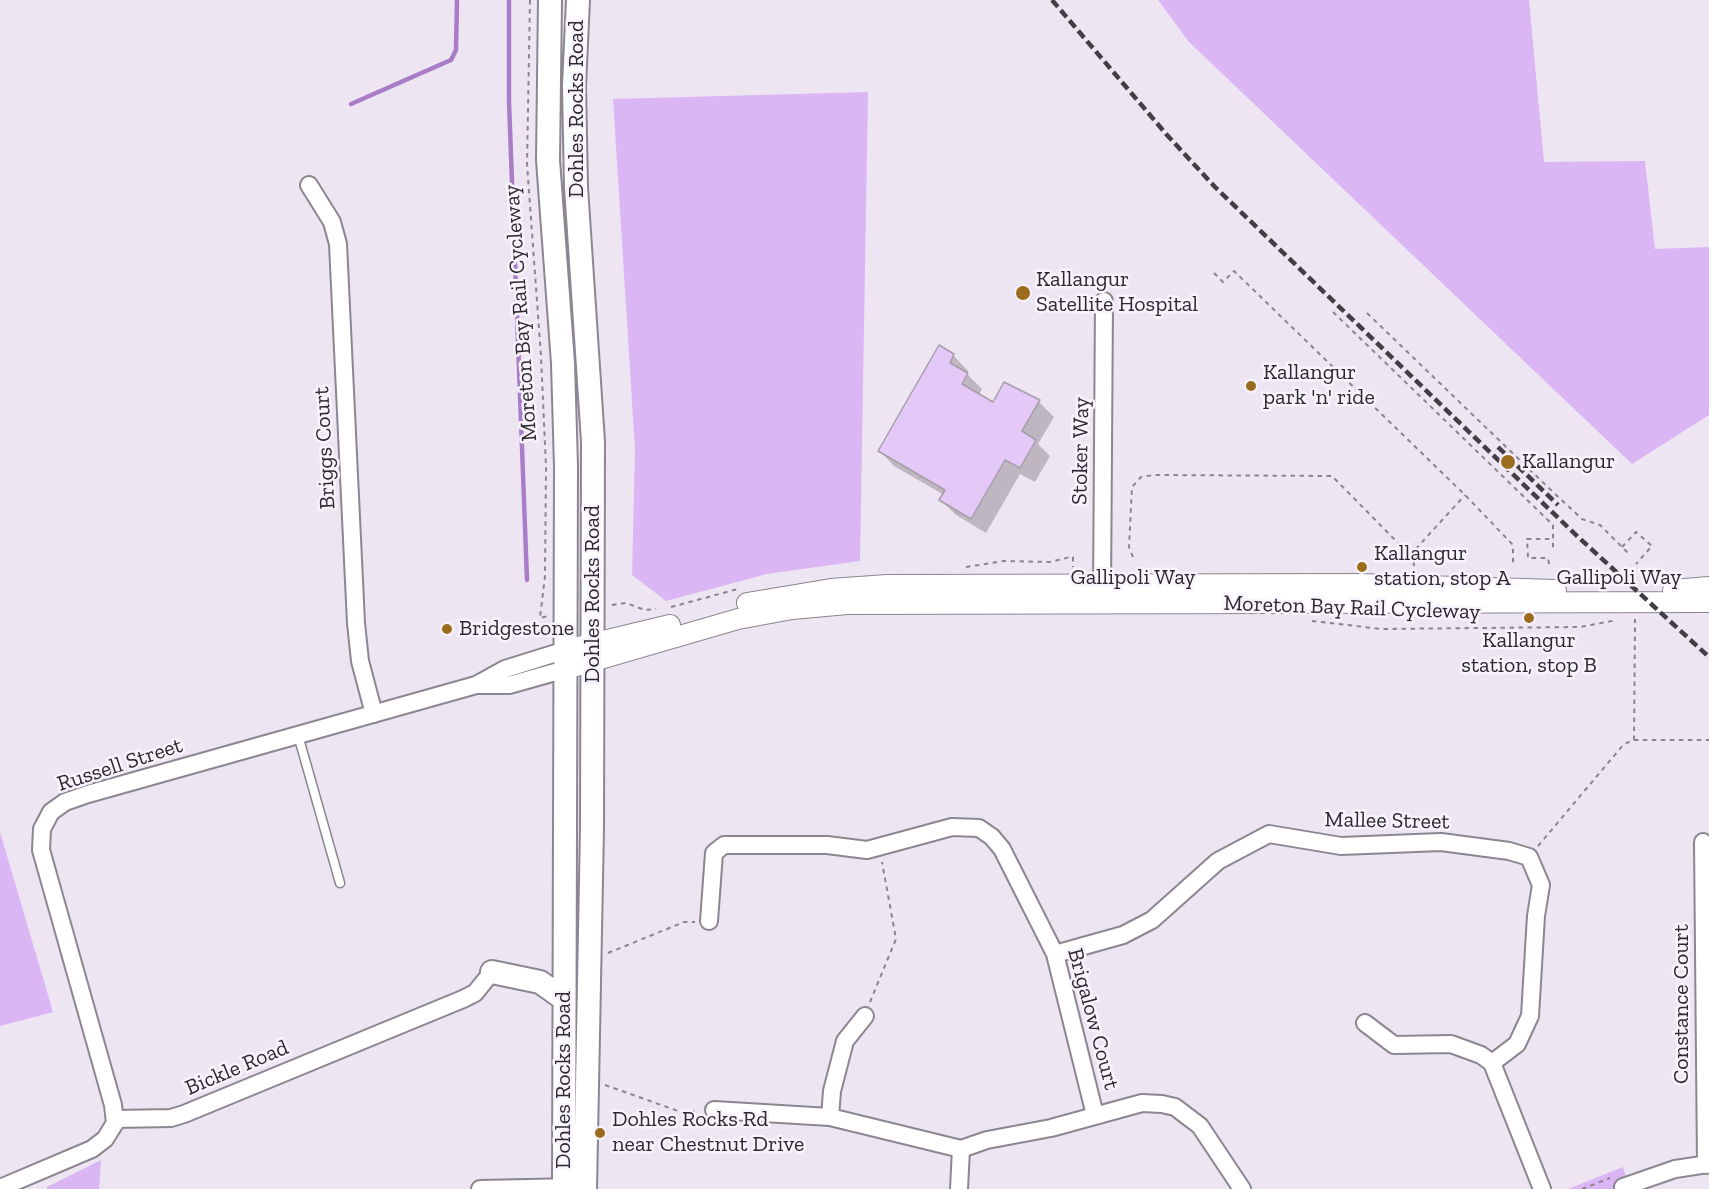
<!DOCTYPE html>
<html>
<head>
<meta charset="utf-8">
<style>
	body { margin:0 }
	canvas { display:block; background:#ede5f2 }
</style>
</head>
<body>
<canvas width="1709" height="1189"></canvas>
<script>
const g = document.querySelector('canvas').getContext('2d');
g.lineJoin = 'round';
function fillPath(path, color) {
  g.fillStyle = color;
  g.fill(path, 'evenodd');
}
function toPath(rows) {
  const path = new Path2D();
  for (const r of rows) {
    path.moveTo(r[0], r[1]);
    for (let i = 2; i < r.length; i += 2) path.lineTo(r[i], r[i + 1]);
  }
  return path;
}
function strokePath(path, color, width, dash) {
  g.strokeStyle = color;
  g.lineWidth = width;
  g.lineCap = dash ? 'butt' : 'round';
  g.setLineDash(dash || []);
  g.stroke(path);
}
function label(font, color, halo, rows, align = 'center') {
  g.font = font + ' "Zilla Slab",serif';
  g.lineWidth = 5;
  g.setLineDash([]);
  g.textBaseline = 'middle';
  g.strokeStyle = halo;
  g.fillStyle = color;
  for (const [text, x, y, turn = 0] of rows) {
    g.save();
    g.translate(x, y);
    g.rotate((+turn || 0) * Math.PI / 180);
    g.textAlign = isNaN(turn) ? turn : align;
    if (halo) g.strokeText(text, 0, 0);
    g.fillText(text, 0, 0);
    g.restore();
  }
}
fillPath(toPath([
	[1158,0,1529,0,1544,162,1645,161,1655,249,1709,247,1709,415,1632,464,1189,42],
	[868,92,860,561,767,574,666,601,632,575,635,450,613,99],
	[0,832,53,1012,0,1026],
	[101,1160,99,1189,47,1189,47,1187],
	[1623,1167,1630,1189,1568,1189]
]), '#dbb6f5');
fillPath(toPath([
	[939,347,954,356,968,371,967,374,982,389,979,395,994,404,1005,384,1039,402,1054,417,1038,444,1050,456,1035,482,1020,474,986,533,956,515,941,500,944,495,894,466,880,451]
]), '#0003');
strokePath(toPath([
	[509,0,509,102,527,580],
	[351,104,451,60,456,50,457,0]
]), '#a97cc7', 4.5);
const building = toPath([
	[939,345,954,354,950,363,968,373,962,384,993,402,1004,382,1040,400,1022,431,1036,440,1020,468,1005,460,971,519,939,500,945,490,878,451,939,345]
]);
fillPath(building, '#e4c8f8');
strokePath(building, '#a59eaa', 1.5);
const service = toPath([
	[298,735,340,883]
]);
const minor = toPath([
	[309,185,332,222,338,244,356,623,360,661,374,714],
	[1102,595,1104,301],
	[479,685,509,685,566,669],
	[1703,842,1706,1165],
	[709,921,714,853,724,845,827,845,867,850,952,827,979,828,992,837,1002,849,1055,954,1095,1115],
	[1055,954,1123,935,1152,920,1218,861,1269,834,1341,846,1441,842,1509,851,1529,857,1541,885,1536,916,1530,1016,1517,1044,1492,1063],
	[1365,1023,1394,1045,1451,1044,1481,1055,1492,1063,1542,1189],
	[714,1110,830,1117,961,1149,987,1140,1051,1128,1142,1103,1162,1104,1175,1107,1200,1126,1242,1189],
	[830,1117,832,1091,845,1041,865,1016],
	[115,1119,171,1118,184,1114,463,999,475,993,492,972],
	[1623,1187,1675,1169,1709,1164],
	[0,1188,92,1149,105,1139,115,1123,113,1105,41,850,42,829,51,812,65,802,88,794,476,685,505,669,566,650],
	[480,1189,575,1187],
	[959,1189,961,1149]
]);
const tertiary = toPath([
	[1673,590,1709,587],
	[747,603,831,589,887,585,1357,584,1556,590],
	[566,650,670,625],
	[566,669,738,619,792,609,847,604,1709,602]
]);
const secondary = toPath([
	[550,0,548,160,563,363,566,467,564,1189],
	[578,0,574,86,576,187,593,442,592,828,585,1189],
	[492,972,540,982,564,999]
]);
strokePath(service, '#8c8691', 11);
strokePath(minor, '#8c8691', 20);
strokePath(tertiary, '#8c8691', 22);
strokePath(secondary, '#8c8691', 26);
strokePath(toPath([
	[530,0,527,164,541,356,546,467,545,576,540,618,548,616],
	[1214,273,1223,282,1234,271,1465,495,1513,545,1513,565],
	[1333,312,1553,525,1553,548],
	[1367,313,1554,493,1582,519,1600,525,1630,555],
	[1622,547,1636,532,1652,546,1636,564],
	[1133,557,1129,547,1132,487,1141,477,1154,475,1332,476,1402,547,1413,552],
	[1549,564,1548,558,1528,558,1527,539,1554,539],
	[1414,566,1413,552,1465,495],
	[966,567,1004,561,1050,562,1070,557,1073,557,1073,567],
	[612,605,626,603,645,610,656,609],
	[671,607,738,589],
	[1312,621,1382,629,1580,627,1617,620],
	[1634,740,1635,619],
	[1538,846,1624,744,1634,740,1709,740],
	[608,953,684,922,695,922],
	[870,1002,896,939,882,862],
	[605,1085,681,1112,699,1111],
	[1582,1189,1610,1178]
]), '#8a848d', 2, [4.5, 4.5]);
strokePath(service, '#fff', 8);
strokePath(minor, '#fff', 16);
strokePath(tertiary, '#fff', 20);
strokePath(secondary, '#fff', 22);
strokePath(toPath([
	[1052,0,1167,135,1215,187,1576,535,1709,657],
	[1498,447,1558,505]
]), '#413e44', 4.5, [9, 4.5]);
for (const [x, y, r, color] of [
	[1023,293,8,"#9c6c1e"],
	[1251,386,6,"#9c6c1e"],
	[1508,462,8,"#9c6c1e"],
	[1362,567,6,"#9c6c1e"],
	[1529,618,6,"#9c6c1e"],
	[447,629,6,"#9c6c1e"],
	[600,1133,6,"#9c6c1e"]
]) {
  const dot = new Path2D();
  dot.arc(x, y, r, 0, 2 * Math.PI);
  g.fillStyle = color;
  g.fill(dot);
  strokePath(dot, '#f9f3fe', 2);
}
label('22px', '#2d2a2f', '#f9f3fe', [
	["Dohles Rocks Road",577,109,-90],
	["Moreton Bay Rail Cycleway",521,313,-94],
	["Briggs Court",325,448,-93],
	["Stoker Way",1081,451,-89],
	["Gallipoli Way",1133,578],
	["Gallipoli Way",1619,578],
	["Dohles Rocks Road",593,594,-90],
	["Moreton Bay Rail Cycleway",1352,608,2],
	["Russell Street",120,765,-18],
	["Mallee Street",1387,821,1],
	["Constance Court",1682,1004,-90],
	["Brigalow Court",1093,1019,75],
	["Bickle Road",237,1068,-23],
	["Dohles Rocks Road",564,1080,-90]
]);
label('22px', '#2d2a2f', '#f9f3fe', [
	["Kallangur",1036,280],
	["Satellite Hospital",1036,305],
	["Kallangur",1263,373],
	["park 'n' ride",1263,398],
	["Kallangur",1522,462],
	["Kallangur",1374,554],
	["station, stop A",1374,579],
	["Bridgestone",459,629],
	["Kallangur",1529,641,"center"],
	["station, stop B",1529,666,"center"],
	["Dohles Rocks Rd",612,1120],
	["near Chestnut Drive",612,1145]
], 'left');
</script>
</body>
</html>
